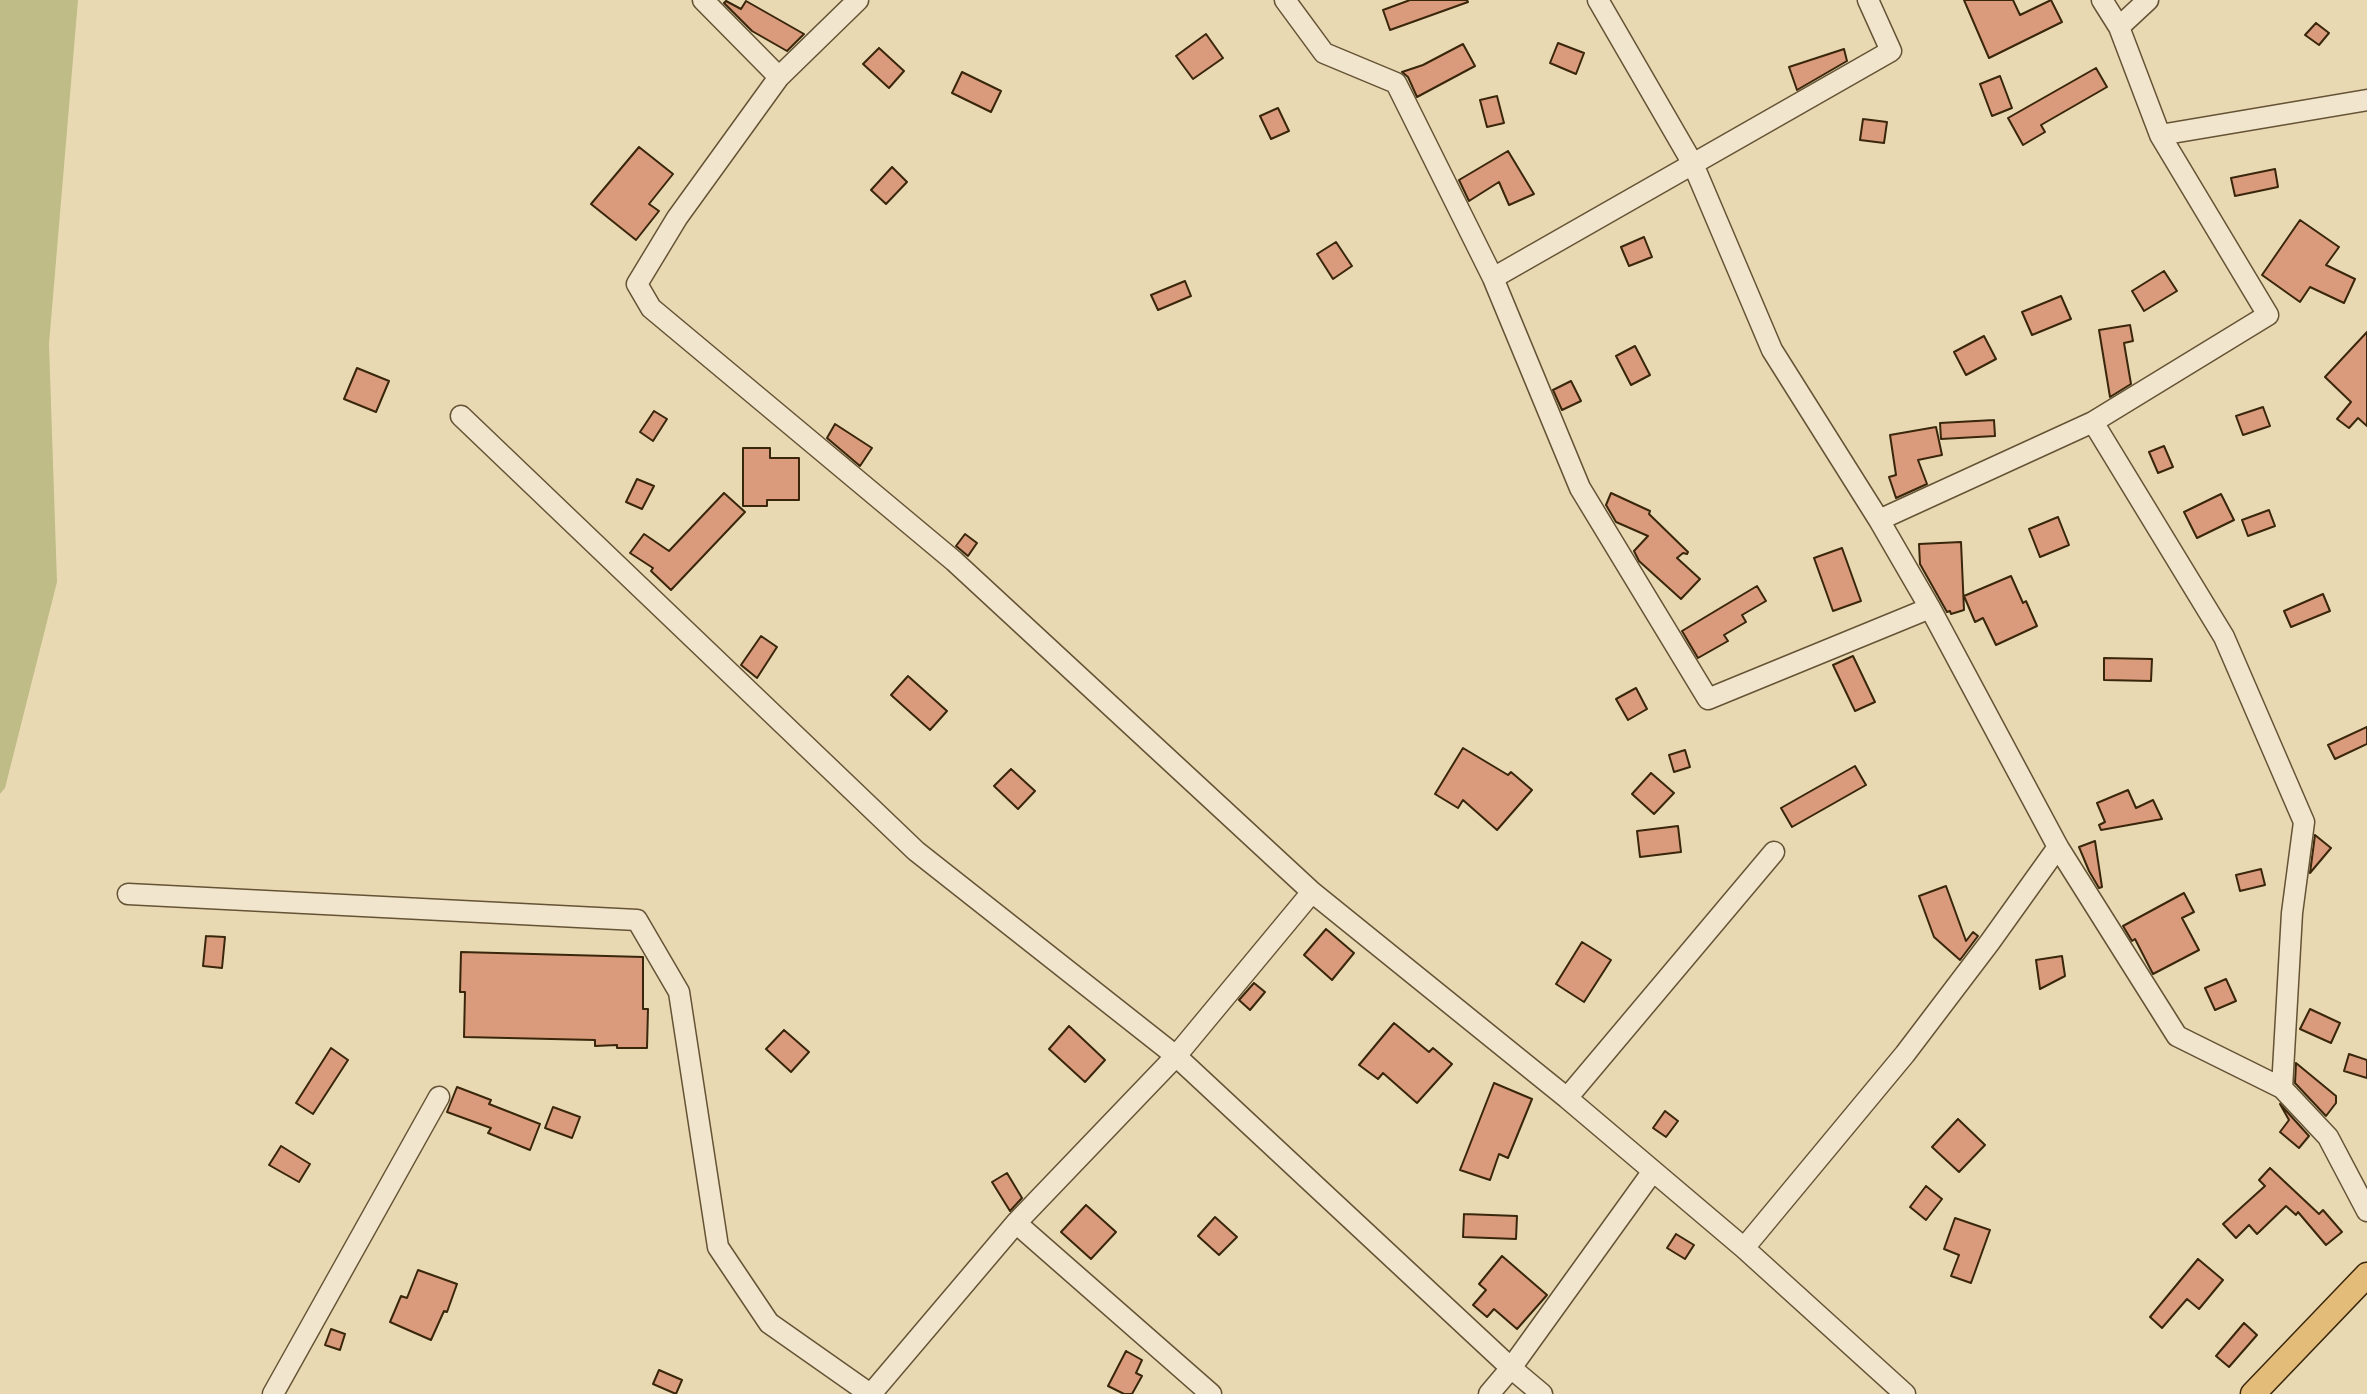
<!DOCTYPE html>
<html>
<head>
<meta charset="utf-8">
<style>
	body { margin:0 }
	canvas { display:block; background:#e9d9b2 }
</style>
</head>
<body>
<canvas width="2367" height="1394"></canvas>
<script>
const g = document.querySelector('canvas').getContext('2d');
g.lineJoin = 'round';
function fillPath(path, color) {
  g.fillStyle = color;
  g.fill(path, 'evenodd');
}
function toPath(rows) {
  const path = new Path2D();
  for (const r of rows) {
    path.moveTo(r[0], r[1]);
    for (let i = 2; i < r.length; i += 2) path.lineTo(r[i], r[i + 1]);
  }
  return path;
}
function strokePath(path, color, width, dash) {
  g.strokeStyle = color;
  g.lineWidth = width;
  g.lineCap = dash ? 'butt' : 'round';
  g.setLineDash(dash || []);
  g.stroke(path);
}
fillPath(toPath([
	[0,0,78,0,49,344,57,582,5,788,0,794]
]), '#bfbc87');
const building = toPath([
	[1410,0,1467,0,1468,2,1390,30,1383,10,1410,0],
	[1964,0,2013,0,2020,15,2051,0,2062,22,1989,58,1964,0],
	[726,1,741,9,746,1,804,34,787,51,752,31,724,3,726,1],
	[2316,23,2329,33,2319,45,2305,35,2316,23],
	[1206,34,1223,58,1193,79,1176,56,1206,34],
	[1558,43,1584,53,1576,74,1550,63,1558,43],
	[1463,44,1475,66,1417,97,1408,77,1402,72,1423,65,1463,44],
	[879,48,904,71,889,88,863,64,879,48],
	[1844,49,1847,61,1797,90,1789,67,1844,49],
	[2096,68,2107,87,2041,125,2045,132,2023,145,2008,118,2096,68],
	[962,72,1001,91,991,112,952,93,962,72],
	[2000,76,2012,108,1992,116,1980,84,2000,76],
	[1497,96,1504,123,1487,127,1480,100,1497,96],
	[1278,108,1289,131,1271,139,1260,116,1278,108],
	[1863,119,1887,122,1884,143,1860,140,1863,119],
	[639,147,673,174,649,204,659,211,636,240,591,204,639,147],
	[1508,151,1534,194,1509,205,1499,182,1469,201,1459,180,1508,151],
	[892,167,907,182,886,204,871,190,892,167],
	[2275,169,2278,187,2235,196,2231,178,2275,169],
	[2300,220,2339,247,2326,265,2355,279,2344,303,2310,287,2300,302,2262,275,2300,220],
	[1644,237,1652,257,1629,266,1621,247,1644,237],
	[1336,242,1352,266,1333,279,1317,254,1336,242],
	[2164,271,2177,291,2144,311,2132,291,2164,271],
	[1185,281,1191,296,1158,310,1151,295,1185,281],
	[2061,296,2071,319,2032,335,2022,312,2061,296],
	[2130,325,2133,341,2124,343,2131,384,2110,397,2099,330,2130,325],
	[2367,332,2367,426,2358,418,2349,428,2337,419,2351,402,2325,377,2367,332],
	[1984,336,1996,359,1966,375,1954,352,1984,336],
	[1635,346,1650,375,1631,385,1616,356,1635,346],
	[357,368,389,381,376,412,344,399,357,368],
	[1571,381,1581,401,1562,410,1553,390,1571,381],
	[2263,407,2270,426,2243,435,2236,416,2263,407],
	[654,411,667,419,653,441,640,432,654,411],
	[1994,420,1995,436,1941,439,1940,423,1994,420],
	[835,424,872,448,860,466,827,438,835,424],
	[1936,427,1942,455,1918,460,1927,484,1896,498,1889,477,1896,475,1890,435,1936,427],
	[2164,446,2173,467,2158,473,2149,452,2164,446],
	[743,448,770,448,770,458,799,458,799,500,767,500,767,506,743,506,743,448],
	[637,479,654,486,642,509,626,502,637,479],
	[724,493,745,512,671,590,651,571,653,568,630,553,644,534,669,551,724,493],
	[1611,493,1650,511,1649,514,1688,552,1687,554,1683,553,1677,558,1700,579,1681,599,1639,561,1634,551,1648,536,1616,522,1606,505,1611,493],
	[2221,494,2234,520,2197,538,2184,512,2221,494],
	[2269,510,2275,526,2248,536,2242,520,2269,510],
	[2058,517,2069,545,2040,557,2029,529,2058,517],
	[965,534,977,543,968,556,956,546,965,534],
	[1961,542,1964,610,1951,614,1950,611,1947,612,1920,564,1919,544,1961,542],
	[1842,548,1861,601,1833,611,1814,558,1842,548],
	[2011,576,2023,603,2026,601,2037,626,1996,645,1983,618,1975,622,1964,596,2011,576],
	[1757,586,1766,601,1742,615,1746,622,1724,635,1728,641,1698,658,1682,631,1757,586],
	[2323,594,2330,611,2291,627,2284,611,2323,594],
	[761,636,777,647,757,678,741,665,761,636],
	[1853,656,1875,702,1855,711,1833,665,1853,656],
	[2104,658,2152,659,2151,681,2104,680,2104,658],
	[908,676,947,711,930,730,891,695,908,676],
	[1636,688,1647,709,1628,720,1616,699,1636,688],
	[2367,727,2367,744,2335,759,2328,745,2367,727],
	[1463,748,1508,775,1511,772,1532,790,1497,830,1463,800,1458,808,1435,794,1463,748],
	[1685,750,1690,767,1674,772,1669,755,1685,750],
	[1855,766,1866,785,1792,827,1781,808,1855,766],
	[1011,769,1035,791,1018,809,994,786,1011,769],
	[1651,773,1674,793,1654,814,1632,794,1651,773],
	[2128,790,2136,808,2153,800,2162,819,2101,830,2099,825,2105,822,2097,803,2128,790],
	[1678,826,1681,852,1640,857,1637,831,1678,826],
	[2315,835,2331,848,2310,873,2315,835],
	[2095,841,2102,887,2099,888,2089,871,2079,847,2095,841],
	[2261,869,2265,885,2240,891,2236,875,2261,869],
	[1946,886,1966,941,1973,932,1978,936,1960,960,1934,937,1919,896,1946,886],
	[2184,893,2194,912,2182,918,2199,950,2153,974,2135,939,2132,941,2123,926,2184,893],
	[1326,929,1354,953,1332,980,1304,955,1326,929],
	[206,936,225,937,222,968,203,966,206,936],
	[1582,942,1611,960,1584,1002,1556,984,1582,942],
	[461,952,643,957,643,1009,648,1009,647,1048,617,1048,617,1045,595,1046,595,1040,464,1037,465,992,460,992,461,952],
	[2062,956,2065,976,2040,989,2036,960,2062,956],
	[2226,979,2236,1001,2215,1010,2205,988,2226,979],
	[1254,983,1265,992,1250,1010,1239,1000,1254,983],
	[2310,1009,2340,1023,2331,1043,2300,1029,2310,1009],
	[1394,1023,1429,1052,1433,1048,1452,1064,1417,1103,1383,1073,1378,1079,1359,1065,1394,1023],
	[1069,1026,1105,1060,1085,1082,1049,1049,1069,1026],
	[784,1030,809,1052,791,1072,766,1049,784,1030],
	[331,1048,348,1060,313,1114,296,1103,331,1048],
	[2349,1054,2367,1060,2367,1078,2344,1071,2349,1054],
	[2296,1063,2336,1096,2336,1103,2326,1116,2295,1083,2296,1063],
	[1494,1083,1532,1099,1508,1158,1499,1154,1490,1180,1460,1170,1494,1083],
	[457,1087,491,1100,489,1104,540,1124,530,1150,488,1133,491,1128,447,1112,457,1087],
	[2280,1104,2309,1136,2299,1148,2280,1132,2289,1120,2280,1104],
	[553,1107,580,1117,572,1138,545,1128,553,1107],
	[1665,1111,1678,1121,1666,1137,1653,1128,1665,1111],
	[1958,1119,1985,1145,1959,1172,1932,1147,1958,1119],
	[281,1146,310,1164,299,1182,269,1165,281,1146],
	[2270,1168,2319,1214,2323,1210,2342,1232,2326,1245,2298,1212,2296,1215,2286,1206,2257,1234,2249,1225,2236,1238,2223,1224,2265,1186,2259,1180,2270,1168],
	[1007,1173,1022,1198,1010,1211,992,1182,1007,1173],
	[1926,1186,1942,1199,1926,1220,1910,1207,1926,1186],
	[1086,1205,1116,1232,1091,1259,1061,1232,1086,1205],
	[1464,1214,1517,1216,1516,1239,1463,1237,1464,1214],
	[1215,1217,1237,1237,1219,1255,1198,1236,1215,1217],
	[1955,1218,1990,1230,1971,1283,1951,1276,1959,1255,1944,1249,1955,1218],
	[1676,1234,1694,1245,1685,1259,1667,1248,1676,1234],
	[1502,1256,1547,1295,1517,1329,1494,1309,1487,1317,1473,1305,1486,1290,1479,1284,1502,1256],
	[2198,1259,2223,1280,2199,1309,2187,1299,2162,1328,2150,1317,2198,1259],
	[418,1270,457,1284,447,1312,444,1311,431,1340,390,1322,401,1296,407,1298,418,1270],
	[2244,1323,2257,1335,2229,1367,2216,1356,2244,1323],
	[331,1329,345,1334,340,1350,325,1345,331,1329],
	[1126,1351,1142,1360,1136,1373,1142,1376,1132,1394,1124,1394,1108,1386,1126,1351],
	[659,1370,682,1380,676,1394,653,1384,659,1370]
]);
fillPath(building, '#d99b7b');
strokePath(building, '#39260b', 2);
const minor = toPath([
	[703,0,779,77],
	[858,0,779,77,677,218,637,284,651,308,954,561,1312,892,1567,1098,1744,1248,1905,1394],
	[1285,0,1324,53,1396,83,1493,278,1580,488,1708,699,1930,608],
	[1598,0,1693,164,1772,350,1879,520,1930,608,2058,847,2177,1036,2282,1088,2328,1137,2367,1211],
	[2119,27,2148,0],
	[2160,135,2367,100],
	[1493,278,1891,51,1868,0],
	[461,416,916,851,1176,1056,1511,1368,1542,1394],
	[2093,422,2224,637,2304,822,2292,913,2282,1088],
	[1879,520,2093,422,2268,315,2160,135,2119,27,2102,0],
	[128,894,637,920,679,992,718,1247,769,1323,870,1394],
	[1567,1098,1774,852],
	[1016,1223,1211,1394],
	[1744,1248,1905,1054,1990,942,2058,847],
	[273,1394,439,1097],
	[871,1394,1016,1223,1176,1056,1312,892],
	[1489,1394,1511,1368,1653,1171]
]);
const major = toPath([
	[2253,1394,2367,1275]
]);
strokePath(minor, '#655335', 23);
strokePath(major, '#39260b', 27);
strokePath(minor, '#f1e6cd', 20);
strokePath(major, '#e4bc79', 24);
</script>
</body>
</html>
